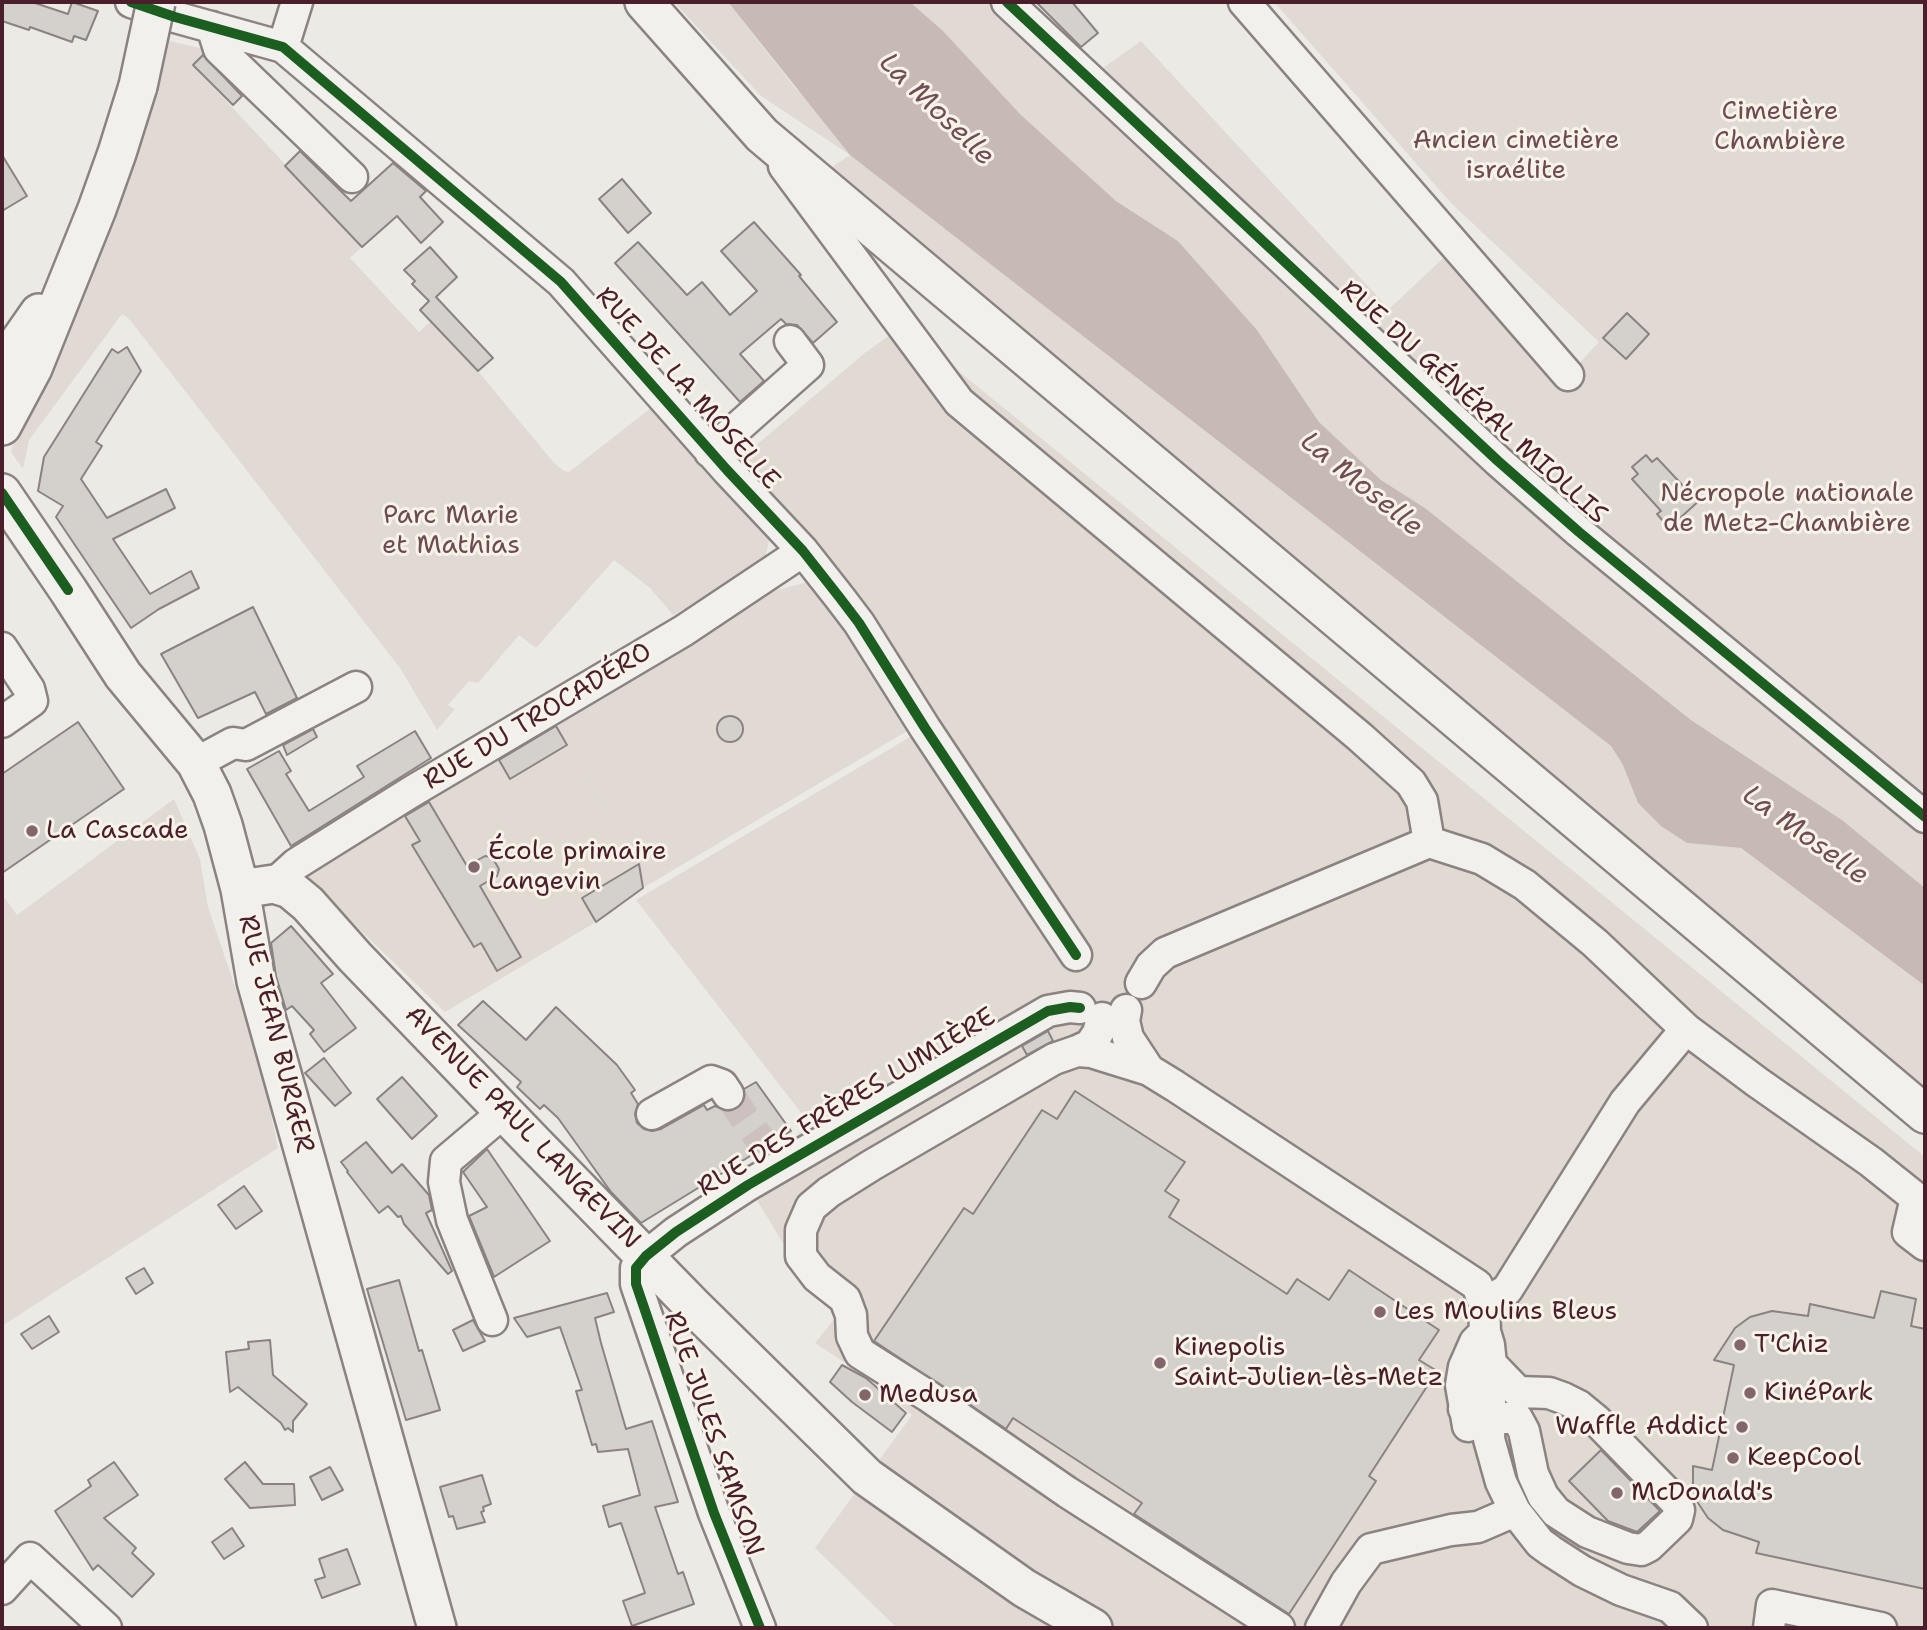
<!DOCTYPE html>
<html>
<head>
<meta charset="utf-8">
<style>
	body { margin:0 }
	#map { position:relative; width:1927px; height:1630px; overflow:hidden; background:#eceae4; font-family:"Shantell Sans",sans-serif }
	canvas { display:block }
	.frame { position:absolute; inset:0; border:4px solid #4a1f2b; pointer-events:none }
</style>
</head>
<body>
<div id="map">
<canvas width="1927" height="1630"></canvas>
<div class="frame"></div>
</div>
<script>
const g = document.querySelector('canvas').getContext('2d');
g.lineJoin = 'round';
function fillPath(path, color) {
  g.fillStyle = color;
  g.fill(path, 'evenodd');
}
function toPath(rows) {
  const path = new Path2D();
  for (const r of rows) {
    if (r.length === 3) {
      path.moveTo(r[0] + r[2], r[1]);
      path.arc(r[0], r[1], r[2], 0, 2 * Math.PI);
      continue;
    }
    path.moveTo(r[0], r[1]);
    for (let i = 2; i < r.length; i += 2) path.lineTo(r[i], r[i + 1]);
  }
  return path;
}
function strokePath(path, color, width, dash) {
  g.strokeStyle = color;
  g.lineWidth = width;
  g.lineCap = dash ? 'butt' : 'round';
  g.setLineDash(dash || []);
  g.stroke(path);
}
function label(font, color, halo, rows, align = 'center') {
  g.font = font + ' "Shantell Sans",sans-serif';
  g.lineWidth = 6;
  g.setLineDash([]);
  g.textBaseline = 'middle';
  g.strokeStyle = halo;
  g.fillStyle = color;
  for (const [text, x, y, turn = 0] of rows) {
    g.save();
    g.translate(x, y);
    g.rotate((+turn || 0) * Math.PI / 180);
    g.textAlign = isNaN(turn) ? turn : align;
    if (halo) g.strokeText(text, 0, 0);
    g.fillText(text, 0, 0);
    g.restore();
  }
}
fillPath(toPath([
	[903,326,1925,1157,1925,1628,1228,1628,912,1415,870,1379,815,1343,840,1312,811,1290,748,1185,809,1123,878,1080,1074,968,859,623,727,470,866,352],
	[553,721,639,864,643,888,611,913,445,1012,325,896,304,870]
]), '#e1dad3');
fillPath(toPath([
	[674,2,728,2,796,89,1611,746,1623,765,1638,803,1687,843,1741,848,1925,986,1925,1114,814,179,850,155,761,96],
	[910,2,1007,2,1089,78,1141,41,1389,309,1456,246,1568,375,1599,342,1451,203,1274,2,1925,2,1925,888,1842,820,1691,720,1425,508,1381,480,1319,422,1257,330,1178,241,1116,201,1020,114,943,32],
	[165,40,209,50,193,65,362,247,350,258,419,332,431,321,478,371,554,463,564,471,569,472,652,407,770,537,764,562,673,615,650,588,614,560,536,648,519,635,478,683,469,681,448,705,455,709,437,730,400,668,130,320,122,314,29,440,23,469,11,452,19,421],
	[813,581,914,727,643,888,639,864,553,721,772,591],
	[925,728,1075,968,878,1080,809,1123,636,900],
	[174,799,200,859,208,907,260,1061,278,1148,2,1326,2,894,17,915],
	[912,1415,1228,1628,897,1628,815,1548]
]), '#e1dad4');
fillPath(toPath([
	[728,2,910,2,943,31,1020,114,1116,201,1178,241,1257,330,1319,422,1381,480,1425,508,1691,720,1842,820,1925,888,1925,986,1741,848,1687,843,1661,826,1638,803,1623,765,1611,746,850,155]
]), '#c7b9b6');
const building = toPath([
	[2,2,32,2,68,14,72,2,98,11,86,40,74,36,72,42,30,27,29,30,2,21,2,2],
	[1036,2,1072,2,1098,33,1081,47,1036,2],
	[203,55,242,96,233,105,193,65,203,55],
	[300,151,351,201,393,163,426,191,420,197,443,222,421,243,397,216,362,247,285,166,300,151],
	[2,155,27,196,2,211,2,155],
	[622,179,651,213,628,233,599,199,622,179],
	[754,222,801,275,799,276,837,322,813,343,797,325,786,324,781,319,740,354,764,381,740,402,615,263,638,242,687,295,702,282,730,315,757,291,721,251,754,222],
	[430,247,457,277,436,297,493,358,478,371,420,310,429,301,412,284,415,281,404,270,430,247],
	[1627,313,1649,334,1626,359,1603,338,1627,313],
	[127,347,141,371,96,442,102,446,81,479,107,518,166,489,175,508,113,539,150,594,191,571,199,588,159,609,131,628,56,517,63,506,38,491,44,457,112,349,118,353,127,347],
	[1646,455,1652,462,1657,458,1686,489,1689,486,1701,499,1669,528,1657,514,1661,511,1632,479,1638,474,1632,467,1646,455],
	[253,607,297,698,266,714,255,692,198,718,161,654,253,607],
	[730,729,13],
	[78,722,124,789,2,873,2,774,78,722],
	[556,726,567,745,510,779,499,760,556,726],
	[313,729,317,737,287,755,283,745,313,729],
	[415,731,431,758,291,846,247,769,279,751,291,771,286,774,309,811,364,777,357,766,415,731],
	[429,802,467,866,485,856,492,857,499,869,497,876,480,886,521,957,497,971,481,943,474,947,412,845,420,841,405,816,429,802],
	[639,864,643,888,596,922,582,898,639,864],
	[291,926,333,974,321,983,356,1028,324,1052,310,1034,314,1030,292,1006,286,1010,276,976,271,943,291,926],
	[483,1001,526,1040,556,1007,617,1065,635,1090,631,1093,638,1104,635,1114,637,1123,644,1129,652,1131,661,1129,704,1105,707,1110,715,1106,728,1111,737,1109,744,1101,744,1089,756,1082,791,1131,641,1223,611,1192,558,1118,544,1105,540,1109,517,1087,521,1082,458,1025,483,1001],
	[1048,1031,1053,1041,1027,1055,1022,1046,1048,1031],
	[324,1058,351,1093,335,1106,305,1073,324,1058],
	[402,1077,437,1116,412,1139,377,1099,402,1077],
	[1075,1091,1185,1162,1165,1191,1179,1200,1169,1217,1287,1294,1297,1279,1329,1300,1349,1270,1439,1330,1419,1360,1437,1371,1369,1476,1376,1481,1289,1614,1134,1514,1142,1503,1013,1418,1006,1429,874,1341,964,1208,973,1214,1042,1110,1057,1119,1075,1091],
	[366,1142,392,1173,402,1164,429,1195,432,1210,426,1213,452,1271,448,1274,404,1224,401,1216,398,1217,388,1206,379,1213,347,1172,348,1171,341,1162,366,1142],
	[487,1149,550,1241,494,1277,469,1216,487,1207,463,1172,487,1149],
	[244,1186,262,1211,236,1229,218,1205,244,1186],
	[144,1268,153,1283,136,1294,126,1278,144,1268],
	[399,1280,419,1351,422,1350,440,1410,406,1420,367,1289,399,1280],
	[1881,1291,1916,1299,1911,1326,1925,1329,1925,1589,1756,1553,1759,1542,1723,1530,1708,1518,1696,1500,1693,1484,1693,1466,1712,1470,1734,1365,1714,1360,1735,1328,1750,1317,1772,1311,1808,1316,1810,1304,1874,1318,1881,1291],
	[607,1293,614,1312,595,1318,601,1343,626,1429,652,1421,658,1440,678,1502,655,1507,678,1574,683,1572,694,1604,632,1626,623,1601,645,1593,621,1523,609,1527,603,1506,640,1495,628,1449,598,1452,596,1444,592,1445,576,1391,582,1390,560,1327,527,1337,514,1318,607,1293],
	[49,1316,59,1332,32,1349,21,1334,49,1316],
	[473,1320,485,1341,463,1351,453,1330,473,1320],
	[270,1340,273,1375,307,1404,293,1421,293,1432,288,1428,285,1430,281,1423,238,1387,230,1392,226,1352,249,1349,248,1342,270,1340],
	[842,1365,866,1378,906,1413,892,1432,852,1402,830,1382,842,1365],
	[1601,1450,1660,1511,1637,1532,1608,1521,1569,1481,1601,1450],
	[114,1462,138,1495,104,1518,136,1548,132,1553,154,1574,132,1597,98,1565,93,1570,55,1511,91,1486,88,1480,114,1462],
	[245,1462,263,1484,294,1484,295,1505,250,1508,225,1479,245,1462],
	[330,1467,343,1490,322,1500,310,1477,330,1467],
	[482,1475,491,1504,483,1507,484,1511,481,1512,485,1522,457,1529,453,1516,449,1517,440,1487,482,1475],
	[232,1528,244,1546,224,1559,212,1542,232,1528],
	[347,1549,360,1584,322,1598,315,1580,325,1577,319,1559,347,1549]
]);
fillPath(building, '#d4d0cc');
strokePath(building, '#8b8282', 2);
strokePath(toPath([
	[728,1094,766,1148]
]), '#ccc1bf', 30, [30, 15]);
const minor = toPath([
	[131,2,175,17,283,47,561,282,727,470,803,551,840,598,859,623,925,728,1076,955],
	[1007,2,1498,461,1579,532,1925,817],
	[1244,2,1568,375],
	[212,27,219,49,352,177],
	[283,47,297,2],
	[784,166,959,402,1360,737,1411,783,1422,801,1429,842],
	[710,452,808,365,790,341],
	[2,648,29,689,32,701,2,722],
	[196,763,233,743,246,745,356,687],
	[1429,842,1482,859,1525,885,1595,943,1686,1029,1757,1082,1871,1162,1916,1198,1908,1232,1925,1245],
	[274,884,296,864,411,792,683,631,803,551],
	[1141,983,1151,966,1165,953,1429,842],
	[1126,1010,1124,1021,1128,1038,1149,1070],
	[1686,1029,1625,1102,1507,1290,1484,1303,1485,1332,1489,1345,1491,1364,1489,1439,1501,1482,1515,1511,1540,1543,1551,1551,1582,1571,1621,1590,1670,1607,1692,1628],
	[1077,1051,1090,1045,1098,1033,1102,1018],
	[652,1114,711,1081,722,1085,728,1094],
	[492,1320,452,1220,444,1182,446,1161,505,1111],
	[1464,1409,1500,1418,1517,1418,1524,1431,1533,1474,1543,1496,1556,1512,1587,1532,1628,1548,1641,1550,1649,1546,1677,1519,1679,1510,1676,1502,1596,1420,1579,1406,1563,1398,1549,1393,1518,1392,1491,1364],
	[1468,1426,1461,1385,1464,1367,1475,1342,1485,1332],
	[2,1589,30,1558,106,1628],
	[760,1628,714,1513,636,1284,636,1268,646,1256,676,1232,748,1185,1048,1011,1070,1007,1080,1008],
	[1279,1628,1067,1492,928,1396,860,1353,852,1336,851,1315,845,1299,817,1277,801,1256,801,1230,811,1207,829,1192,872,1165,1054,1059,1077,1051,1091,1052,1149,1070,1175,1086,1477,1285,1484,1303],
	[1321,1628,1346,1583,1371,1549,1451,1530,1478,1527,1515,1511],
	[1769,1628,1772,1605,1881,1628]
]);
const major = toPath([
	[644,2,762,135,1925,1114],
	[2,366,39,313],
	[2,426,33,368,97,209,117,153,138,86],
	[2,493,68,590,123,675,196,763,212,794,223,825,240,889,256,981,437,1628],
	[240,889,274,884,290,889,308,904,355,957,534,1143,694,1307,867,1477,1024,1588,1093,1628]
]);
strokePath(minor, '#8b8282', 35);
strokePath(major, '#8b8282', 42);
strokePath(minor, '#f1f0ec', 30);
strokePath(major, '#f1f0ec', 37);
const majorBridge = toPath([
	[138,86,156,2]
]);
strokePath(majorBridge, '#8b8282', 42, []);
strokePath(majorBridge, '#f1f0ec', 37);
strokePath(toPath([
	[131,2,175,17,283,47,561,282,727,470,803,551,840,598,859,623,925,728,1076,955],
	[1007,2,1498,461,1579,532,1925,817],
	[2,493,68,590],
	[760,1628,714,1513,636,1284,636,1268,646,1256,676,1232,748,1185,1048,1011,1070,1007,1080,1008]
]), '#1b5e20', 10);
for (const [x, y, r, color] of [
	[32,831,7,"#83666c"],
	[474,867,7,"#83666c"],
	[1380,1312,7,"#83666c"],
	[1740,1345,7,"#83666c"],
	[1160,1363,7,"#83666c"],
	[1750,1393,7,"#83666c"],
	[865,1395,7,"#83666c"],
	[1742,1427,7,"#83666c"],
	[1733,1458,7,"#83666c"],
	[1617,1493,7,"#83666c"]
]) {
  const dot = new Path2D();
  dot.arc(x, y, r, 0, 2 * Math.PI);
  g.fillStyle = color;
  g.fill(dot);
  strokePath(dot, '#f7f3e8', 2.5);
}
label('26px', '#6e4a52', '#f7f3e8', [
	["Cimetière",1780,112],
	["Chambière",1780,142],
	["Ancien cimetière",1516,141],
	["israélite",1516,171],
	["Nécropole nationale",1787,494],
	["de Metz-Chambière",1787,524],
	["Parc Marie",451,516],
	["et Mathias",451,546]
]);
label('26px', '#4a1f2b', '#f7f3e8', [
	["RUE DE LA MOSELLE",687,389,48],
	["RUE DU GÉNÉRAL MIOLLIS",1473,403,42],
	["RUE DU TROCADÉRO",538,717,-31],
	["RUE JEAN BURGER",275,1034,76],
	["RUE DES FRÈRES LUMIÈRE",847,1103,-31],
	["AVENUE PAUL LANGEVIN",522,1128,46],
	["RUE JULES SAMSON",713,1434,71]
]);
label('26px', '#4a1f2b', '#f7f3e8', [
	["La Cascade",46,831],
	["École primaire",488,852],
	["Langevin",488,882],
	["Les Moulins Bleus",1394,1312],
	["T'Chiz",1754,1345],
	["Kinepolis",1174,1348],
	["Saint-Julien-lès-Metz",1174,1378],
	["KinéPark",1764,1393],
	["Medusa",879,1395],
	["Waffle Addict",1728,1427,"right"],
	["KeepCool",1747,1458],
	["McDonald's",1631,1493]
], 'left');
label('italic 28px', '#704e55', '#f7f3e8', [
	["La Moselle",936,110,44],
	["La Moselle",1361,485,39],
	["La Moselle",1805,836,36]
]);
</script>
</body>
</html>
